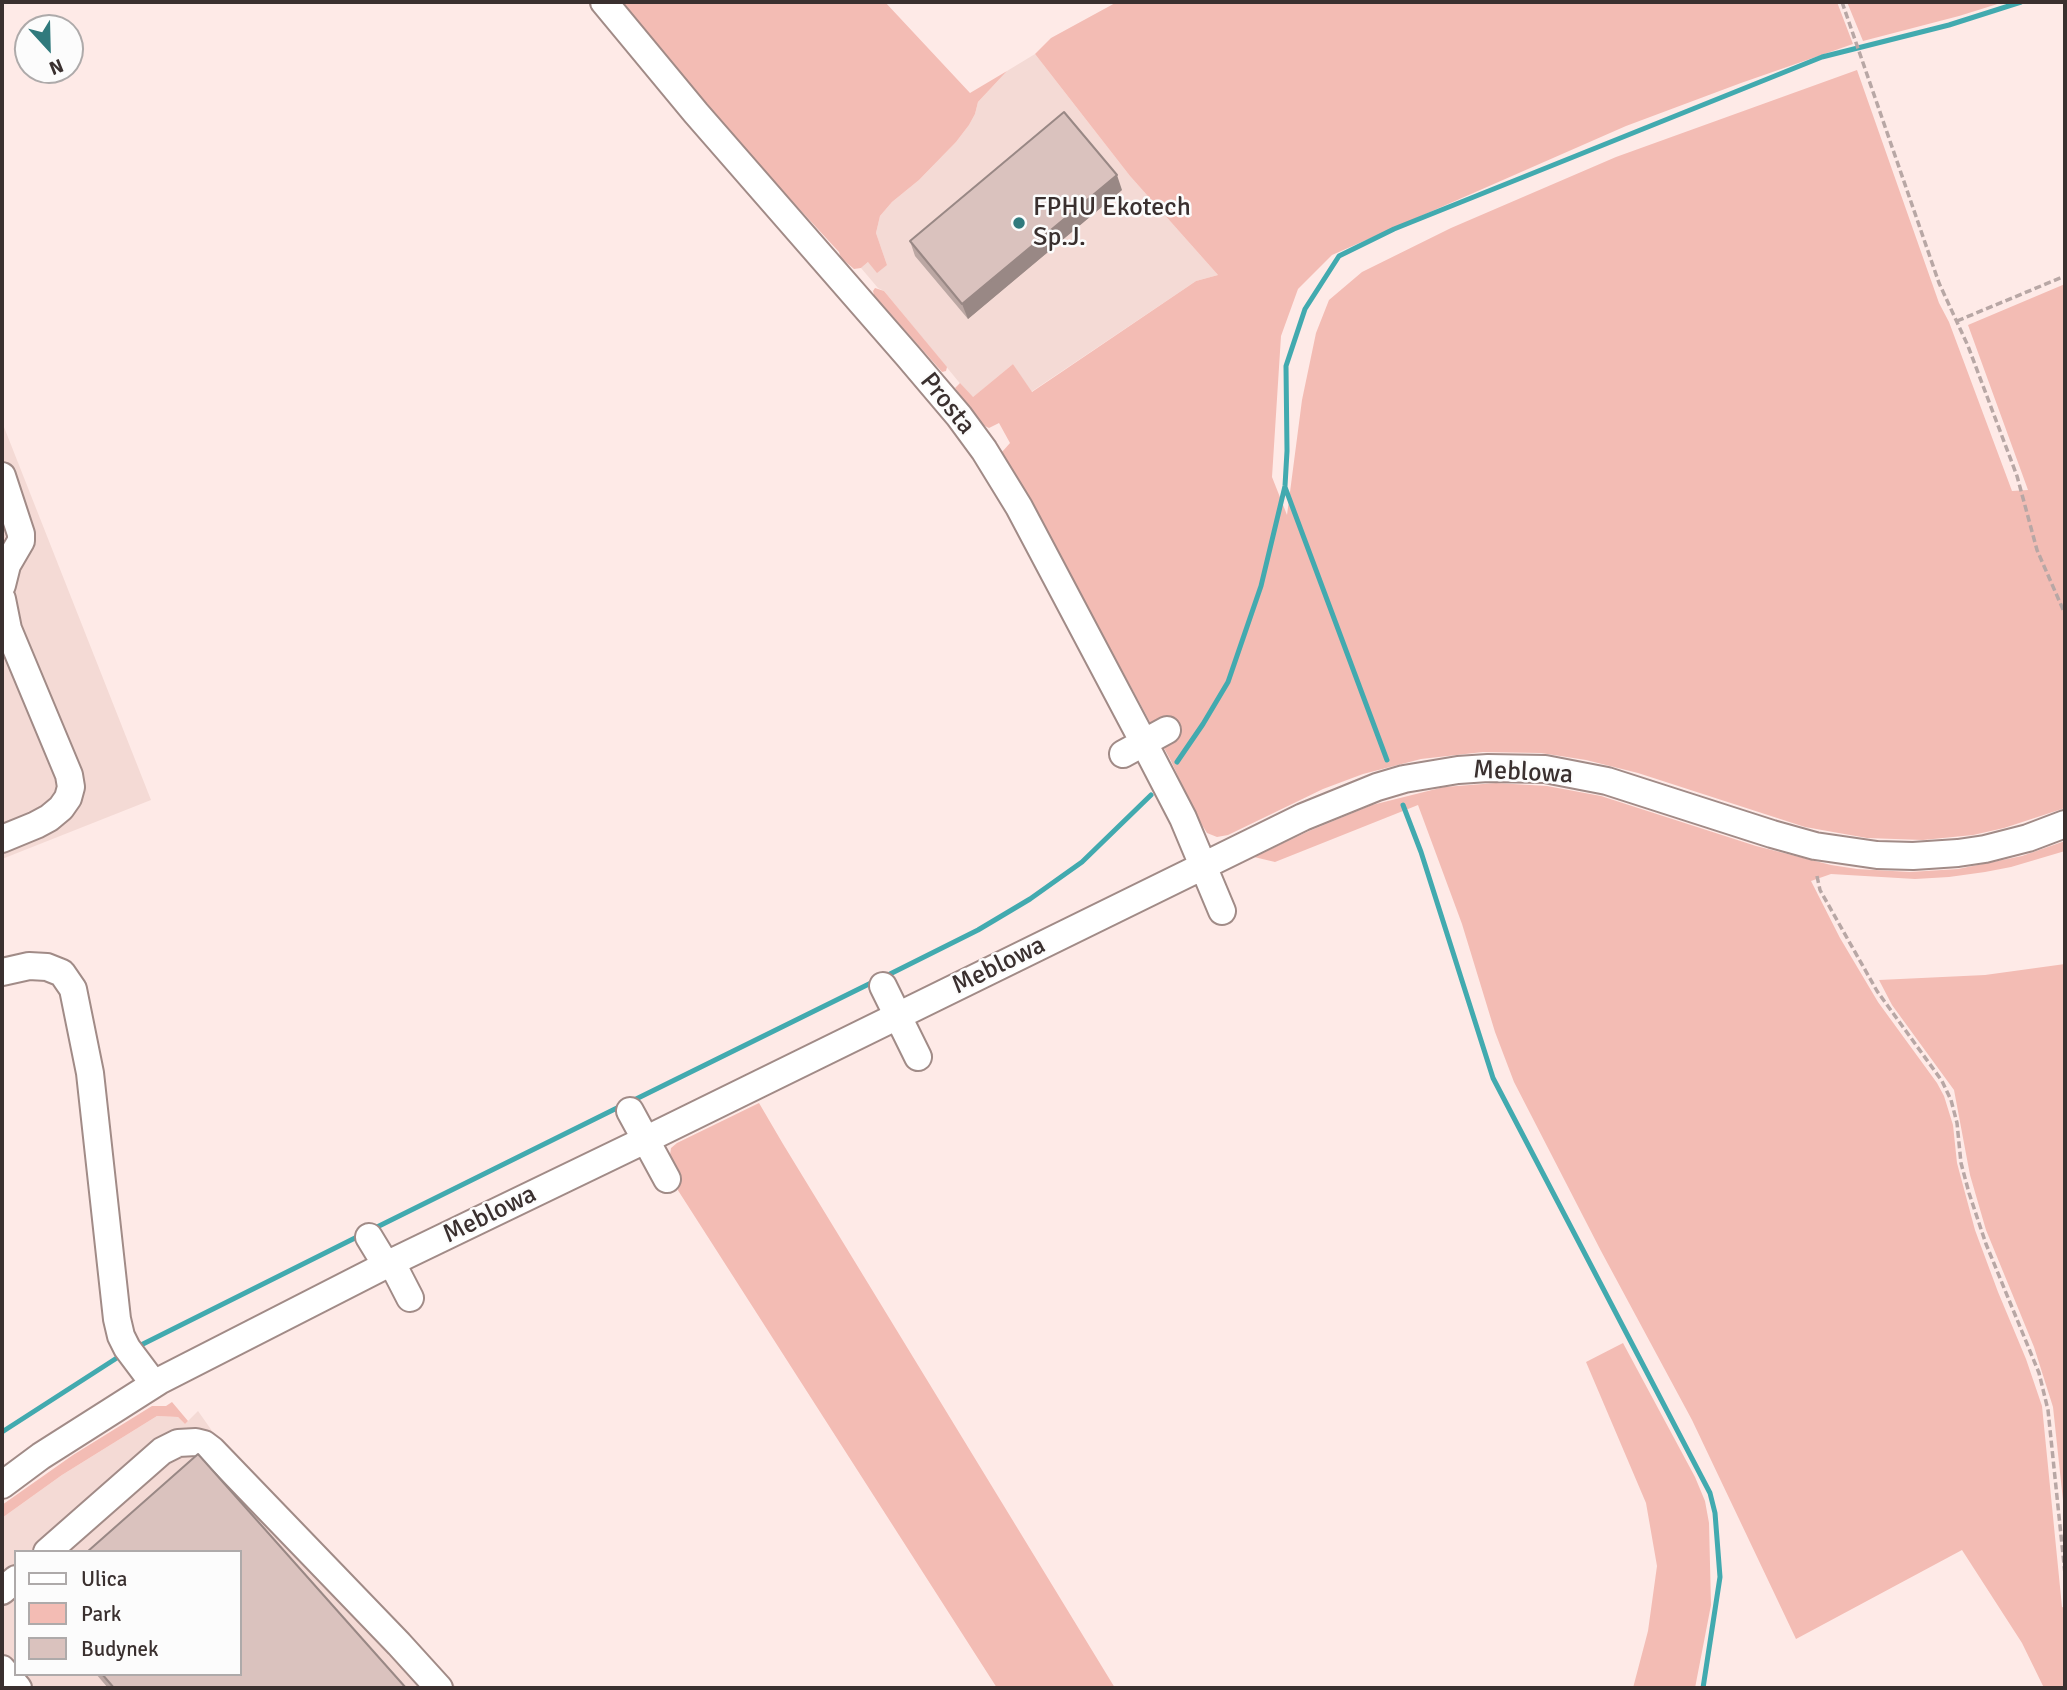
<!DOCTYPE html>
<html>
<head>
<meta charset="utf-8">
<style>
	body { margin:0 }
	#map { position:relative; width:2067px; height:1690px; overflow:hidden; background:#feeae7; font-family:Signika,sans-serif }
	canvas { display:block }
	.frame { position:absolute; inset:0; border:4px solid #3a302f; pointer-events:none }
	.legend { position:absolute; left:14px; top:1550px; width:228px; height:126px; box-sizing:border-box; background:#fcfcfc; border:2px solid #aeaaaa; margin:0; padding:9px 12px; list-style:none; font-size:21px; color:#3a302f }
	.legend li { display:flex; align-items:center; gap:14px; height:35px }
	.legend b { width:35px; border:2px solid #aeaaaa }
	.north { position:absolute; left:14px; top:14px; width:70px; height:70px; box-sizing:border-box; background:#fcfcfc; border:2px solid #aeaaaa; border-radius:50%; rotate:158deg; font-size:19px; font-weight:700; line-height:28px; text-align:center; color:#3a302f }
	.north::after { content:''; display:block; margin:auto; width:24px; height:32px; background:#307a7d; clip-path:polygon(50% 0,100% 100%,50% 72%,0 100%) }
</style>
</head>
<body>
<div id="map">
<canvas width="2067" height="1690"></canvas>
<div class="frame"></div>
<ul class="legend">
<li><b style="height:9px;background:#fff"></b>Ulica</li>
<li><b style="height:19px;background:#f3bcb4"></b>Park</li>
<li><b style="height:19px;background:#dac2be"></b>Budynek</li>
</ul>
<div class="north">N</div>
</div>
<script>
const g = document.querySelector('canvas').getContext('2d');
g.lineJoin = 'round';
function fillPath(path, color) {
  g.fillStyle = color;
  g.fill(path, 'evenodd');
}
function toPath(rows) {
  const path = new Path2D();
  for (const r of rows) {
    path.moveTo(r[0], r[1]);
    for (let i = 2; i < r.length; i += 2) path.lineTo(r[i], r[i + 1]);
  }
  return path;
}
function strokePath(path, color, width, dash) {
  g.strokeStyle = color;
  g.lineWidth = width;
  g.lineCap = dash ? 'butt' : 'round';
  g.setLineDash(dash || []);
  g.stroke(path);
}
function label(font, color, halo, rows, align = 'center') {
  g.font = font + ' Signika,sans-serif';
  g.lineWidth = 5;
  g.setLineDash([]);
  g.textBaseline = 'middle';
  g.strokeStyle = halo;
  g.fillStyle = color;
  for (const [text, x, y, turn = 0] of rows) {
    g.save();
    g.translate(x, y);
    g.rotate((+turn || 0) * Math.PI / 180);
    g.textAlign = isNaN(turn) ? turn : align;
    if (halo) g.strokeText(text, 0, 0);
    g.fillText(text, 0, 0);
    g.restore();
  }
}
fillPath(toPath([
	[1035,54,1130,176,1218,275,1196,281,1031,392,1013,364,972,398,884,291,878,288,861,268,868,262,887,265,876,233,880,216,892,202,919,180,956,142,969,125,975,114,978,102,1007,71],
	[2,422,151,800,2,859],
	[198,1411,222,1445,284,1504,327,1552,457,1688,2,1688,2,1518,62,1475,157,1416,178,1417,185,1424],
	[16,1552,240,1552,240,1674,16,1674]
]), '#f4dad5');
fillPath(toPath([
	[622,2,885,2,970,93,1007,71,978,102,975,114,969,125,956,142,919,180,892,202,880,216,876,233,887,265,877,273,868,262,861,268,854,269,841,258,839,252,734,138,685,80],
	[1117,2,1837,2,1853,44,1741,83,1626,126,1332,255,1298,289,1281,336,1272,477,1287,515,1302,400,1316,333,1329,300,1362,272,1451,228,1616,157,1857,70,1939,303,1949,322,2012,491,2028,490,1968,325,2065,284,2065,808,2004,828,1973,835,1923,840,1867,838,1805,827,1638,773,1586,760,1541,753,1483,752,1421,759,1363,774,1323,789,1228,835,1217,837,1207,833,1197,817,1171,761,1070,574,1002,452,1010,443,999,423,989,428,983,425,955,388,960,383,973,397,1013,364,1032,392,1196,281,1218,275,1130,176,1035,54,1051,38],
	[1847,2,2004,2,1959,16,1863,41],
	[875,288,884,291,947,367,946,371,942,372,874,295,873,291],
	[1496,783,1547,786,1601,796,1756,846,1831,865,1857,869,1910,872,1958,869,2022,856,2065,841,2065,851,2011,867,1985,872,1949,877,1915,879,1831,874,1811,881,1840,938,1878,1002,1937,1083,1944,1096,1953,1125,1957,1163,1975,1230,1998,1292,2026,1359,2042,1406,2062,1607,2065,1608,2065,1688,2044,1688,2022,1643,1962,1550,1796,1639,1692,1420,1601,1251,1514,1082,1495,1032,1462,924,1418,805,1275,862,1254,857,1309,831,1372,805,1444,787],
	[2065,964,2065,1519,2053,1407,2034,1347,1986,1230,1970,1175,1954,1090,1892,1005,1879,980,1985,975],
	[759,1103,783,1144,1115,1688,997,1688,672,1181,679,1176,670,1155,671,1148,677,1143],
	[1623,1343,1695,1477,1705,1501,1709,1523,1711,1605,1695,1688,1633,1688,1648,1631,1657,1566,1646,1503,1586,1362],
	[172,1402,188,1421,185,1424,178,1417,157,1416,62,1475,2,1518,2,1505,73,1455,152,1406,166,1406]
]), '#f3bcb4');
strokePath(toPath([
	[1285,487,1387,760],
	[1177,762,1203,724,1228,682,1261,586,1285,486,1287,451,1286,366,1305,309,1339,256,1394,229,1822,57,1949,25,2021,2],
	[1403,805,1421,852,1493,1078,1710,1493,1715,1513,1720,1577,1703,1688],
	[884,977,978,930,1030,899,1082,862,1151,795],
	[630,1102,875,981],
	[373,1229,621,1106],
	[135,1348,361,1235],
	[2,1432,123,1354]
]), '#42aaaf', 5);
const minor = toPath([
	[604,2,696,113,908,356,959,416,984,450,1019,507,1144,743,1183,818,1222,911],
	[2,476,21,534,21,541,7,565,2,585],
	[2,599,8,629,69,775,71,787,68,798,61,808,49,818,36,825,2,839],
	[1123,754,1167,730],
	[2,972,29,966,47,967,62,973,73,989,90,1073,117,1319,121,1336,127,1348,154,1384],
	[883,986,918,1057],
	[630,1111,667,1179],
	[369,1237,386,1265],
	[392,1263,410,1298],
	[2,1485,41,1456,159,1381,386,1265,645,1140,1303,817,1377,787,1404,779,1458,770,1488,768,1545,769,1607,781,1772,834,1815,846,1877,855,1913,856,1958,853,1985,849,2028,838,2065,824],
	[47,1552,162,1451,178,1443,196,1442,204,1444,212,1450,399,1644,439,1688],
	[2,1591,16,1579],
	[2,1669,18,1688]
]);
strokePath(minor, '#a18b87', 30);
strokePath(toPath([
	[1842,2,1939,283,1968,346,2017,476,2037,550,2065,614],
	[1957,321,2065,276],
	[1817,876,1820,890,1877,991,1942,1081,1951,1100,1957,1123,1961,1163,1969,1193,1986,1244,2039,1373,2048,1410,2065,1574]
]), '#b8a7a5', 3.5, [7, 3.5]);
strokePath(minor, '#fff', 26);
fillPath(toPath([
	[1122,190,968,319,915,256,910,241],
	[96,1674,240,1674,406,1688,108,1688]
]), '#bba7a3');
fillPath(toPath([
	[1117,175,1122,190,968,319,962,304]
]), '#998885');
const building = toPath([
	[1064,112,1117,175,962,304,910,241,1064,112],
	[198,1454,406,1688,114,1688,102,1674,240,1674,240,1552,87,1552,198,1454]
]);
fillPath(building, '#dac2be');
strokePath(building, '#998885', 2);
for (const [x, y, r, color] of [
	[1019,223,7,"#307a7d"]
]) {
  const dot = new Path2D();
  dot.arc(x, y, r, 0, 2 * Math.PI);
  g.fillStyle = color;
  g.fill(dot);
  strokePath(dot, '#fcfcfc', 2.5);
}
label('26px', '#3a302f', '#fcfcfc', [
	["FPHU Ekotech",1033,208],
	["Sp.J.",1033,238]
], 'left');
label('26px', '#3a302f', '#fcfcfc', [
	["Prosta",947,404,51],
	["Meblowa",1523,773,3],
	["Meblowa",999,966,-26],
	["Meblowa",490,1215,-26]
]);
</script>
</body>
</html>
